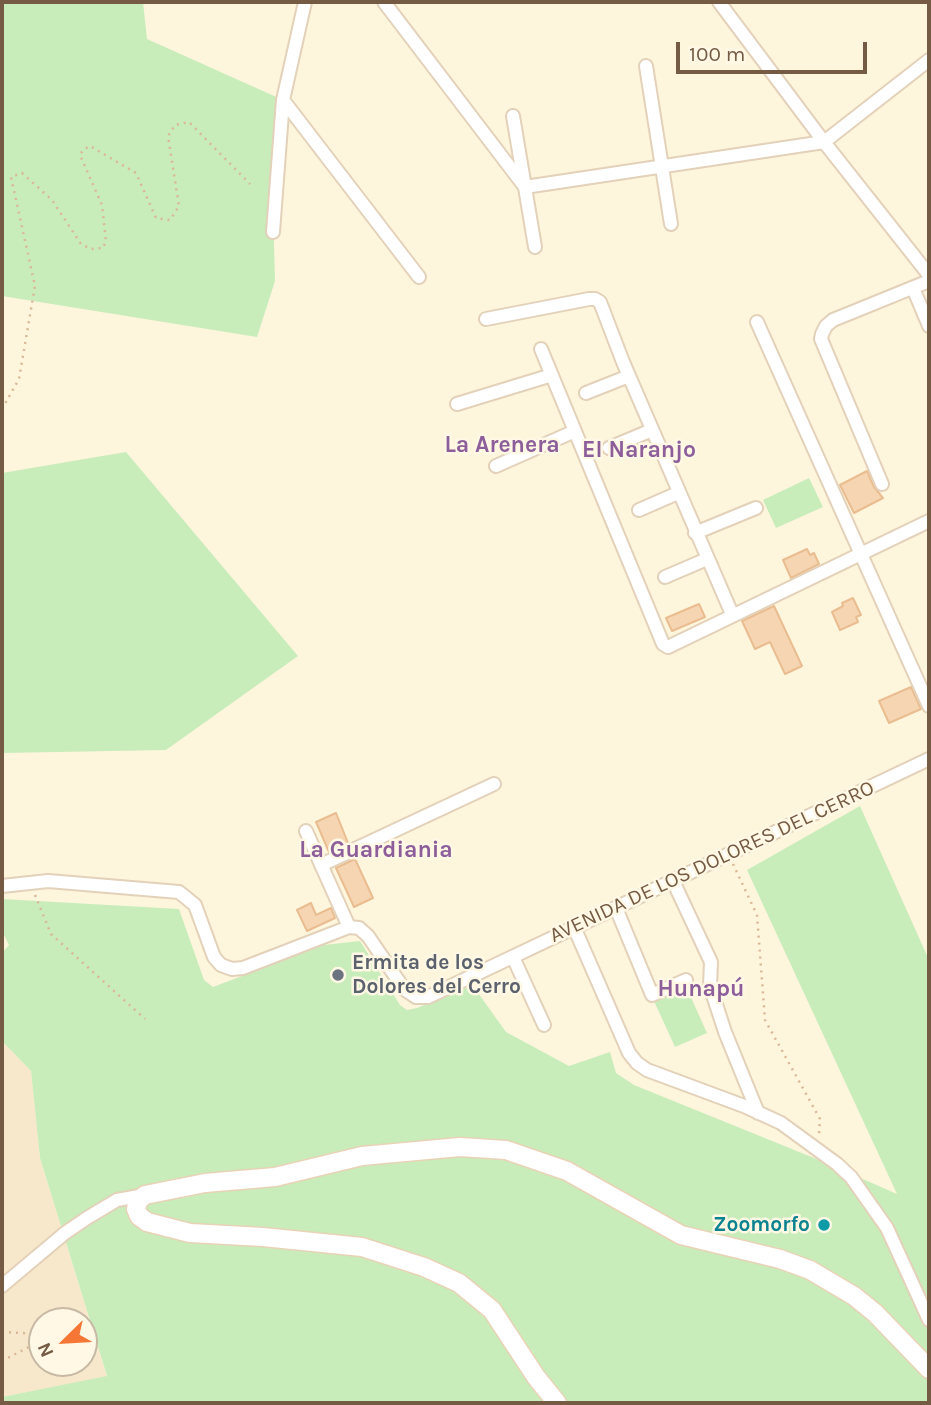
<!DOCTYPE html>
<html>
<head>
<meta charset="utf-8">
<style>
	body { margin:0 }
	#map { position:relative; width:931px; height:1405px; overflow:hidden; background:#fef5dd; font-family:Karla,sans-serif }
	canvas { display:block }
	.frame { position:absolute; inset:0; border:4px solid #765b44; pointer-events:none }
	.north { position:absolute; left:28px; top:1307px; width:70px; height:70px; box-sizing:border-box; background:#fff8e5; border:2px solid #c8b9a5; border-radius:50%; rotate:246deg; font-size:19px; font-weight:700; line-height:28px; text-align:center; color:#765b44 }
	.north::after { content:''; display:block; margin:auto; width:24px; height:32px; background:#f57635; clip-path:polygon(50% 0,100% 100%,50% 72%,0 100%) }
	.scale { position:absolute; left:676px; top:42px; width:191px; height:32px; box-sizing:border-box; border:4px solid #765b44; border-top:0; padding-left:9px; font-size:21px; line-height:24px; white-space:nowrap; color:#765b44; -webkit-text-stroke:5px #fff8e5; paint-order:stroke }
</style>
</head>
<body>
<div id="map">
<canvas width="931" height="1405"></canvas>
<div class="frame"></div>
<div class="north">N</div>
<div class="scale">100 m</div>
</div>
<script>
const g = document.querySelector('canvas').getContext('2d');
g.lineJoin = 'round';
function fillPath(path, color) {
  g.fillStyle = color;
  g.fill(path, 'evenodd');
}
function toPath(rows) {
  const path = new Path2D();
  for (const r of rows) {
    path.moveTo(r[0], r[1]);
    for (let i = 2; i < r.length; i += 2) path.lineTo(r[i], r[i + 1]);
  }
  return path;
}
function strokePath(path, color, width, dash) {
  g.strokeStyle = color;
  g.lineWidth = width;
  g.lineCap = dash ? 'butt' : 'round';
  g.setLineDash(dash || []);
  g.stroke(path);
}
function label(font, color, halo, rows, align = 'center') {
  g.font = font + ' Karla,sans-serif';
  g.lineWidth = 5;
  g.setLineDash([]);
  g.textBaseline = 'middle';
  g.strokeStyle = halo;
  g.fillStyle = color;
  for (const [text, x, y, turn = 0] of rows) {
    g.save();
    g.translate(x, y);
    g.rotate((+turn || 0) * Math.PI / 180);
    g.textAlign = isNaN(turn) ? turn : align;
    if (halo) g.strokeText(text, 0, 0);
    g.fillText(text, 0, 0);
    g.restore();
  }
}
fillPath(toPath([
	[2,1041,31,1071,40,1158,107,1377,2,1397],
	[42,1321,84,1321,84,1363,42,1363]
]), '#f7e8cb');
fillPath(toPath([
	[2,2,143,2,147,39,283,100,273,209,275,281,257,337,2,296],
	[126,452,298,656,166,750,2,753,2,473],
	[809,478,823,507,776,528,763,500],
	[860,806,929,960,929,1403,2,1403,2,1397,107,1376,40,1158,31,1071,2,1041,2,953,9,945,2,931,2,899,179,909,204,980,213,987,324,945,360,941,400,1005,407,1010,417,1008,467,987,476,990,506,1032,569,1066,610,1052,616,1073,634,1085,824,1162,897,1194,747,870],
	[685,984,707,1033,675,1047,653,999]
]), '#c9ecbb');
const building = toPath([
	[867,471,874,487,883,498,854,513,840,485,867,471],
	[807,549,810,555,814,553,819,564,791,578,783,560,807,549],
	[853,598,861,615,856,617,858,622,840,630,832,612,843,606,842,603,853,598],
	[699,604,705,617,672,631,666,618,699,604],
	[774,606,802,666,785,674,770,642,755,649,742,621,774,606],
	[911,687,921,709,889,723,879,701,911,687],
	[336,813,348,843,329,852,316,822,336,813],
	[355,859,373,898,354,907,336,868,355,859],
	[311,903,316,915,331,908,335,918,307,931,297,910,311,903]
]);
fillPath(building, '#f6d5b2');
strokePath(building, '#eabd91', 2);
const street = toPath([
	[384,2,525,187,824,142,929,60],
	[719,2,824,142,929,275],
	[646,66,671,224],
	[283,100,419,277],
	[513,116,535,247],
	[273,232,283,100,305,2],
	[913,288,929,326],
	[486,319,589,299,595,299,600,302,623,362,732,614],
	[757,322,929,706],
	[541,349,663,644,668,647,929,521],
	[586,393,629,376],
	[457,404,552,375],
	[609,448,652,430],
	[496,466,575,431],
	[882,484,821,339,822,334,826,326,833,320,929,281],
	[639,510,678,493],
	[695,533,756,508],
	[665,577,707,559],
	[306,831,349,927],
	[321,865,494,784],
	[673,881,711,962,710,986,725,1032,758,1113],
	[2,886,48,881,179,892,195,905,214,957,221,965,232,969,243,968,349,927,359,928,368,936,404,989,416,997,428,997,929,759],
	[616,908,652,995,686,980],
	[574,927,629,1053,637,1063,647,1070,744,1106,781,1123,837,1164,851,1177,887,1228,929,1320],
	[513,957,544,1025],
	[2,1286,65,1233,87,1218,117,1200,145,1195]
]);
const secondary = toPath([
	[557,1403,536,1377,492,1310,459,1283,424,1267,362,1247,263,1237,190,1233,147,1222,139,1216,136,1209,138,1201,145,1195,205,1183,275,1177,362,1156,460,1147,506,1150,567,1171,681,1235,780,1259,810,1270,854,1296,875,1313,929,1369]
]);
strokePath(street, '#e3d1b9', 16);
strokePath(secondary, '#e8d3b6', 21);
strokePath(toPath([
	[2,409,19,379,35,286,11,177,22,173,52,200,81,244,91,249,103,248,106,241,102,205,80,155,83,150,90,146,136,173,156,218,170,220,179,206,168,136,175,125,189,122,250,184],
	[733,864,757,915,765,1020,820,1119,819,1134],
	[35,895,51,934,145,1019],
	[2,1332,42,1334],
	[2,1361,42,1340]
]), '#dab896', 2.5, [2, 5]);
strokePath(street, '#fff', 12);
strokePath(secondary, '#fff', 18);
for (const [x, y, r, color] of [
	[338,975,7,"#6b7280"],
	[824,1225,7,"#0f9aa8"]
]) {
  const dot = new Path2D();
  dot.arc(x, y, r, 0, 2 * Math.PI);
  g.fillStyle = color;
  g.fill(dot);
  strokePath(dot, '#fff8e5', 2.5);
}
label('21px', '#765b44', '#fff8e5', [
	["AVENIDA DE LOS DOLORES DEL CERRO",712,862,-25]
]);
label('bold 21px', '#5b616d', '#fff8e5', [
	["Ermita de los",352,963],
	["Dolores del Cerro",352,987]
], 'left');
label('bold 21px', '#0d838f', '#fff8e5', [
	["Zoomorfo",810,1225]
], 'right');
label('bold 23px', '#8d5e9a', '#fff8e5', [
	["La Arenera",502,445],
	["El Naranjo",639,450],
	["La Guardiania",376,850],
	["Hunapú",701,989]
]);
</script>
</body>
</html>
